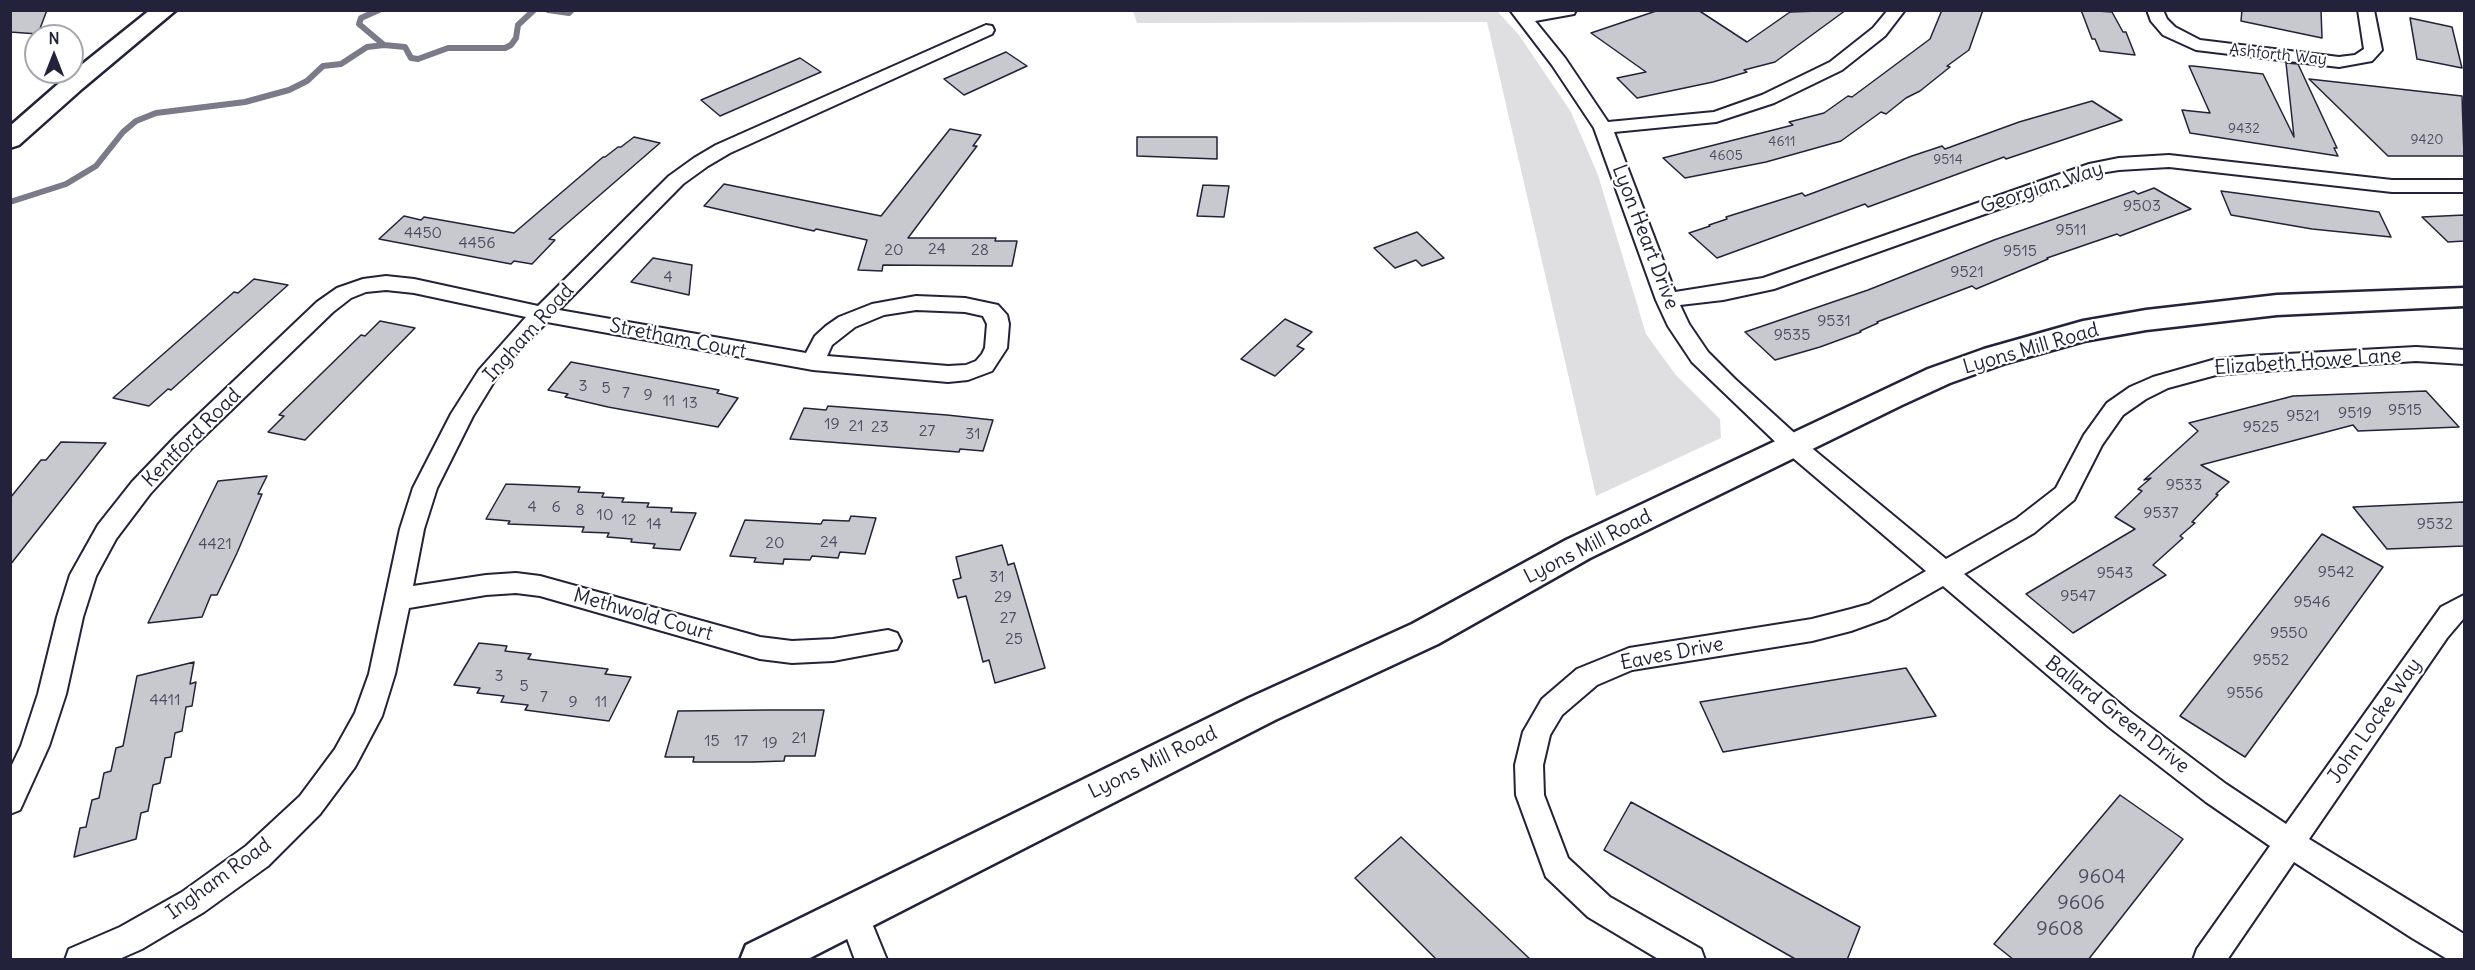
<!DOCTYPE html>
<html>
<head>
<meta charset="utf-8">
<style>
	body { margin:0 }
	#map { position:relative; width:2475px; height:970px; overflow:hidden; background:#fff; font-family:Delius,sans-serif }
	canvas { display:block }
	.frame { position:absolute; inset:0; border:12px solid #22223b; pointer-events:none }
	.north { position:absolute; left:24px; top:24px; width:60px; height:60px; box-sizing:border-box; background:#fff; border:2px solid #a7a7b1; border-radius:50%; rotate:0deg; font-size:16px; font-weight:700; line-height:24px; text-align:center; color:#22223b }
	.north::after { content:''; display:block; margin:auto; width:21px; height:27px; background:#22223b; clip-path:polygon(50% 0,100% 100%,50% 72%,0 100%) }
</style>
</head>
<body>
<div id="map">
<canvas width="2475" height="970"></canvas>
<div class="frame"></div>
<div class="north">N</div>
</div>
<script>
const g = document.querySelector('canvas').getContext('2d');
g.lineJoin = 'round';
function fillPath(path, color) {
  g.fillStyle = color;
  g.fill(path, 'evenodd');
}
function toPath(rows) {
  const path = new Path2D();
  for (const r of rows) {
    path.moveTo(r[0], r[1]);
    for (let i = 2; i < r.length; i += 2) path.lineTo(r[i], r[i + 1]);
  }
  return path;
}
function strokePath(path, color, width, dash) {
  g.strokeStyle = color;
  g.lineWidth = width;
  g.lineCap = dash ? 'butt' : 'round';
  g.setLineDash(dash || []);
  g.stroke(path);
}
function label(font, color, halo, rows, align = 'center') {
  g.font = font + ' Delius,sans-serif';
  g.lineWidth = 4.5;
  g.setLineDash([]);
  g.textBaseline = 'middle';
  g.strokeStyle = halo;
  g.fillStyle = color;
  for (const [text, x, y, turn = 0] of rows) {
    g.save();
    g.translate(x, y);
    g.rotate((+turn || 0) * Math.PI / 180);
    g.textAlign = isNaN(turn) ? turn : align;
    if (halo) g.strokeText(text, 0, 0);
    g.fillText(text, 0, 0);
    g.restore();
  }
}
fillPath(toPath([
	[1133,11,1497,11,1519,35,1571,112,1598,175,1646,334,1675,374,1720,419,1721,438,1596,496,1487,22,1137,23]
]), '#dfdfe2');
strokePath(toPath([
	[379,10,361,18,359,24,384,45],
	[548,10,569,13,572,10],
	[10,202,66,184,96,166,123,132,136,121,156,113,245,102,289,90,307,81,323,66,341,64,367,47,384,45,405,47,411,58,418,59,448,48,505,48,511,45,516,38,518,25,534,10]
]), '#7a7a88', 6);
const building = toPath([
	[10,10,47,10,38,34,10,32,10,10],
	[1659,10,1698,10,1747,42,1790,12,1846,10,1775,62,1744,70,1747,72,1713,82,1637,98,1617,78,1646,72,1591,33,1659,10],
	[1942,10,1983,10,1969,50,1947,66,1950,67,1920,91,1906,98,1886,114,1881,112,1841,141,1766,162,1685,178,1663,158,1793,125,1789,122,1824,113,1848,96,1852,97,1930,39,1942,10],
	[2081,10,2112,12,2123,32,2126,32,2135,55,2100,51,2095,39,2092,39,2081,10],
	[2242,10,2321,10,2322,38,2241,21,2242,10],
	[2410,18,2452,27,2462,68,2417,59,2410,18],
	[1006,52,1027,66,964,95,944,79,1006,52],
	[800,58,821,72,720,116,701,100,800,58],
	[2286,63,2298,64,2337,148,2334,148,2338,156,2190,133,2182,110,2210,113,2189,66,2193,66,2263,74,2294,137,2286,63],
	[2309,79,2462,96,2464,156,2388,156,2309,79],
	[2092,101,2122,120,2006,159,2004,157,1868,207,1865,204,1717,258,1689,233,1710,226,1709,225,1727,219,1726,217,1802,193,1805,196,1912,156,1942,146,1945,149,2019,122,2092,101],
	[950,129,981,135,973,146,977,146,908,238,996,238,995,241,1017,241,1012,266,883,265,882,271,858,270,867,240,816,229,814,231,704,206,724,184,881,216,950,129],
	[634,137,660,143,549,239,555,240,532,264,514,261,511,264,379,239,404,216,421,220,424,217,514,233,603,157,605,157,618,147,621,147,634,137],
	[1137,137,1217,137,1217,159,1137,156,1137,137],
	[1203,185,1229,186,1224,217,1197,216,1203,185],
	[2154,188,2191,209,2120,236,2117,234,2047,258,2048,259,1976,289,1972,286,1877,322,1878,323,1860,331,1861,332,1820,347,1775,360,1745,332,1868,290,1994,240,2134,191,2138,194,2154,188],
	[2221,191,2379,212,2391,237,2312,229,2231,215,2221,191],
	[2464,215,2464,241,2448,242,2422,217,2464,215],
	[1417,232,1444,258,1422,266,1416,260,1395,268,1374,248,1417,232],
	[653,258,692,265,689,295,631,282,653,258],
	[254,279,288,285,171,390,168,389,149,406,113,398,234,292,238,293,254,279],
	[1285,319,1312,332,1297,346,1304,349,1275,376,1241,359,1285,319],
	[380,321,415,328,305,440,268,432,284,416,279,415,361,335,365,336,380,321],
	[571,362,719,390,717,393,738,398,718,427,608,407,565,397,568,394,548,390,571,362],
	[2426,391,2459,427,2358,431,2353,425,2201,465,2229,482,2216,494,2218,495,2192,522,2195,523,2180,536,2183,538,2153,565,2166,575,2073,633,2026,594,2135,529,2115,517,2142,491,2138,489,2151,478,2144,480,2198,431,2189,423,2293,396,2426,391],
	[828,406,947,415,993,420,983,451,960,449,959,452,790,439,804,408,826,410,828,406],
	[61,442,106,443,10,565,10,498,41,460,46,460,61,442],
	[267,476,258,494,262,494,237,553,217,595,211,595,202,617,148,623,218,481,267,476],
	[506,484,580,487,578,492,604,493,602,497,624,498,622,502,649,503,647,507,672,508,671,512,696,513,680,550,653,548,655,544,631,542,632,539,607,537,609,533,582,532,584,527,508,524,510,521,486,519,506,484],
	[2464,502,2464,546,2387,549,2353,507,2464,502],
	[851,516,876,518,865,554,840,552,838,558,812,556,810,560,784,559,783,564,754,562,756,558,730,556,745,520,821,524,823,520,849,521,851,516],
	[2322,534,2383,567,2245,757,2180,716,2322,534],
	[1002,545,1008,565,1014,563,1045,668,995,683,989,660,983,662,966,596,958,598,953,580,961,578,956,557,1002,545],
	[479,643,507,646,505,651,531,654,528,659,608,669,605,674,631,677,609,721,525,710,528,705,501,702,504,696,477,693,480,688,454,685,479,643],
	[194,662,190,684,196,682,192,706,186,707,182,731,175,733,171,757,165,758,160,783,153,785,148,811,141,813,136,839,74,857,80,828,86,827,92,800,99,798,104,773,111,771,116,748,123,746,137,676,194,662],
	[1906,668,1936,716,1723,752,1700,702,1906,668],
	[767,710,824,710,815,756,785,756,784,761,753,762,693,762,694,757,665,757,678,711,767,710],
	[2120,795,2183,839,2088,960,2014,960,1994,944,2120,795],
	[1631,802,1860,927,1847,960,1797,960,1604,850,1631,802],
	[1401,837,1531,960,1437,960,1355,878,1401,837]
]);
fillPath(building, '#c8c8cf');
strokePath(building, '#22223b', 1.5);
const street = toPath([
	[1510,10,1529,12,1576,10,1574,14,1535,21,1565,58,1608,122,1714,112,1762,95,1830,62,1873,28,1888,10,1905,10,1885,36,1842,70,1774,103,1716,122,1614,132,1675,292,1763,278,2089,164,2119,158,2169,155,2392,180,2464,180,2464,192,2392,192,2169,167,2119,170,2100,173,1774,289,1723,300,1680,305,1689,324,1708,352,1735,379,1802,440,1946,559,2016,519,2056,488,2084,435,2107,403,2130,387,2153,377,2216,359,2250,356,2416,347,2464,350,2464,364,2416,361,2250,372,2216,375,2168,388,2146,399,2123,415,2102,445,2074,500,2034,533,1964,574,2129,711,2226,784,2286,824,2441,607,2464,595,2464,618,2447,638,2309,839,2464,934,2464,960,2449,960,2412,938,2294,862,2227,960,2193,960,2197,949,2270,846,2206,802,2109,727,1943,586,1887,618,1851,631,1812,641,1632,670,1597,685,1562,715,1550,735,1543,765,1544,795,1568,858,1610,897,1701,949,1705,960,1660,960,1588,917,1546,877,1516,795,1515,765,1523,732,1542,699,1577,669,1629,648,1812,619,1851,609,1869,604,1926,571,1786,452,1692,362,1668,326,1656,300,1594,128,1552,65,1510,10],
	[2147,10,2163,10,2167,19,2175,27,2200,40,2339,57,2355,55,2364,49,2358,10,2374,10,2382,50,2372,61,2339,67,2196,50,2163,35,2151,21,2147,10],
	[986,25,992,26,994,30,992,34,730,153,708,166,683,184,559,310,806,353,815,336,826,326,839,317,872,304,916,296,965,298,998,305,1007,315,1009,324,1007,348,992,371,968,380,948,382,813,370,547,322,521,348,495,380,473,416,437,488,424,529,413,586,486,575,516,573,540,576,760,637,792,641,833,639,888,630,897,633,901,641,897,649,833,661,792,663,760,659,540,596,516,593,486,595,409,608,395,674,382,716,355,767,320,814,268,866,204,912,142,949,117,960,65,960,69,949,120,927,182,892,246,846,300,796,335,749,355,713,369,674,400,529,413,488,451,414,479,370,526,317,414,293,386,290,366,292,351,298,333,312,192,448,150,494,116,539,96,576,83,617,66,694,49,746,20,810,10,814,10,769,21,746,38,694,57,617,70,575,98,525,132,482,176,436,317,302,337,288,363,279,386,276,414,279,538,306,669,176,694,158,716,145,986,25],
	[916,310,965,312,983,316,987,324,985,348,982,354,976,361,966,365,948,366,827,356,832,345,855,327,884,315,916,310],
	[853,899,864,904,887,960,855,960,838,914,842,904,853,899]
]);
const secondary = toPath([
	[150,10,176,10,83,88,19,145,10,148,10,126,65,78,150,10],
	[2464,288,2464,306,2277,315,2146,330,2084,341,2006,363,1950,383,1902,405,1590,558,1438,644,1275,720,806,960,740,960,746,945,1249,698,1412,624,1566,540,1928,369,1984,349,2083,321,2146,310,2277,295,2464,288]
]);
strokePath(street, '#22223b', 4);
strokePath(secondary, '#22223b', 5);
fillPath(street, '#fff');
fillPath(secondary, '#fff');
label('14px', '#4c4c60', null, [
	["9432",2244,129],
	["9420",2427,140],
	["4611",1782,142],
	["4605",1726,156],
	["9514",1948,160]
]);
label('16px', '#22223b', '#fff', [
	["Ashforth Way",2278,55,6]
]);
label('16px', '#4c4c60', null, [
	["9503",2142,206],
	["9511",2071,230],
	["4450",423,233],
	["4456",477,243],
	["24",937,249],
	["20",894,250],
	["28",980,250],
	["9515",2020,251],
	["9521",1967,272],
	["4",668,277],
	["9531",1834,321],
	["9535",1792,335],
	["3",583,386],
	["5",606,388],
	["7",626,393],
	["9",648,395],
	["11",669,401],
	["13",690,403],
	["9515",2405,410],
	["9519",2355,413],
	["9521",2303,416],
	["19",832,424],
	["21",856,426],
	["23",880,427],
	["9525",2261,427],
	["27",927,431],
	["31",973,434],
	["9533",2184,485],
	["4",532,507],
	["6",556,507],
	["8",580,510],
	["9537",2161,513],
	["10",605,515],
	["12",629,520],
	["14",654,524],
	["9532",2435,524],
	["24",829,542],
	["20",775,543],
	["4421",215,544],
	["9542",2336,572],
	["9543",2115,573],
	["31",997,577],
	["9547",2078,596],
	["29",1003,597],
	["9546",2312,602],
	["27",1008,618],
	["9550",2289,633],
	["25",1014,639],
	["9552",2271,660],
	["3",499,676],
	["5",524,686],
	["9556",2245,693],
	["7",544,697],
	["4411",165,700],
	["9",573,702],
	["11",601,702],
	["21",799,738],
	["15",712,741],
	["17",741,741],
	["19",770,743]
]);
label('20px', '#22223b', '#fff', [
	["Georgian Way",2042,188,-18],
	["Lyon Heart Drive",1645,237,69],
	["Ingham Road",529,333,-48],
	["Stretham Court",678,339,11],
	["Lyons Mill Road",2031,349,-16],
	["Elizabeth Howe Lane",2308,362,-4],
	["Kentford Road",192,438,-45],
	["Lyons Mill Road",1588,547,-27],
	["Methwold Court",643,615,16],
	["Eaves Drive",1672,654,-11],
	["Ballard Green Drive",2117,715,38],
	["John Locke Way",2375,721,-55],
	["Lyons Mill Road",1153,763,-26],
	["Ingham Road",219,879,-36]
]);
label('20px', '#4c4c60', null, [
	["9604",2102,877],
	["9606",2081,903],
	["9608",2060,929]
]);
</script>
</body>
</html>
